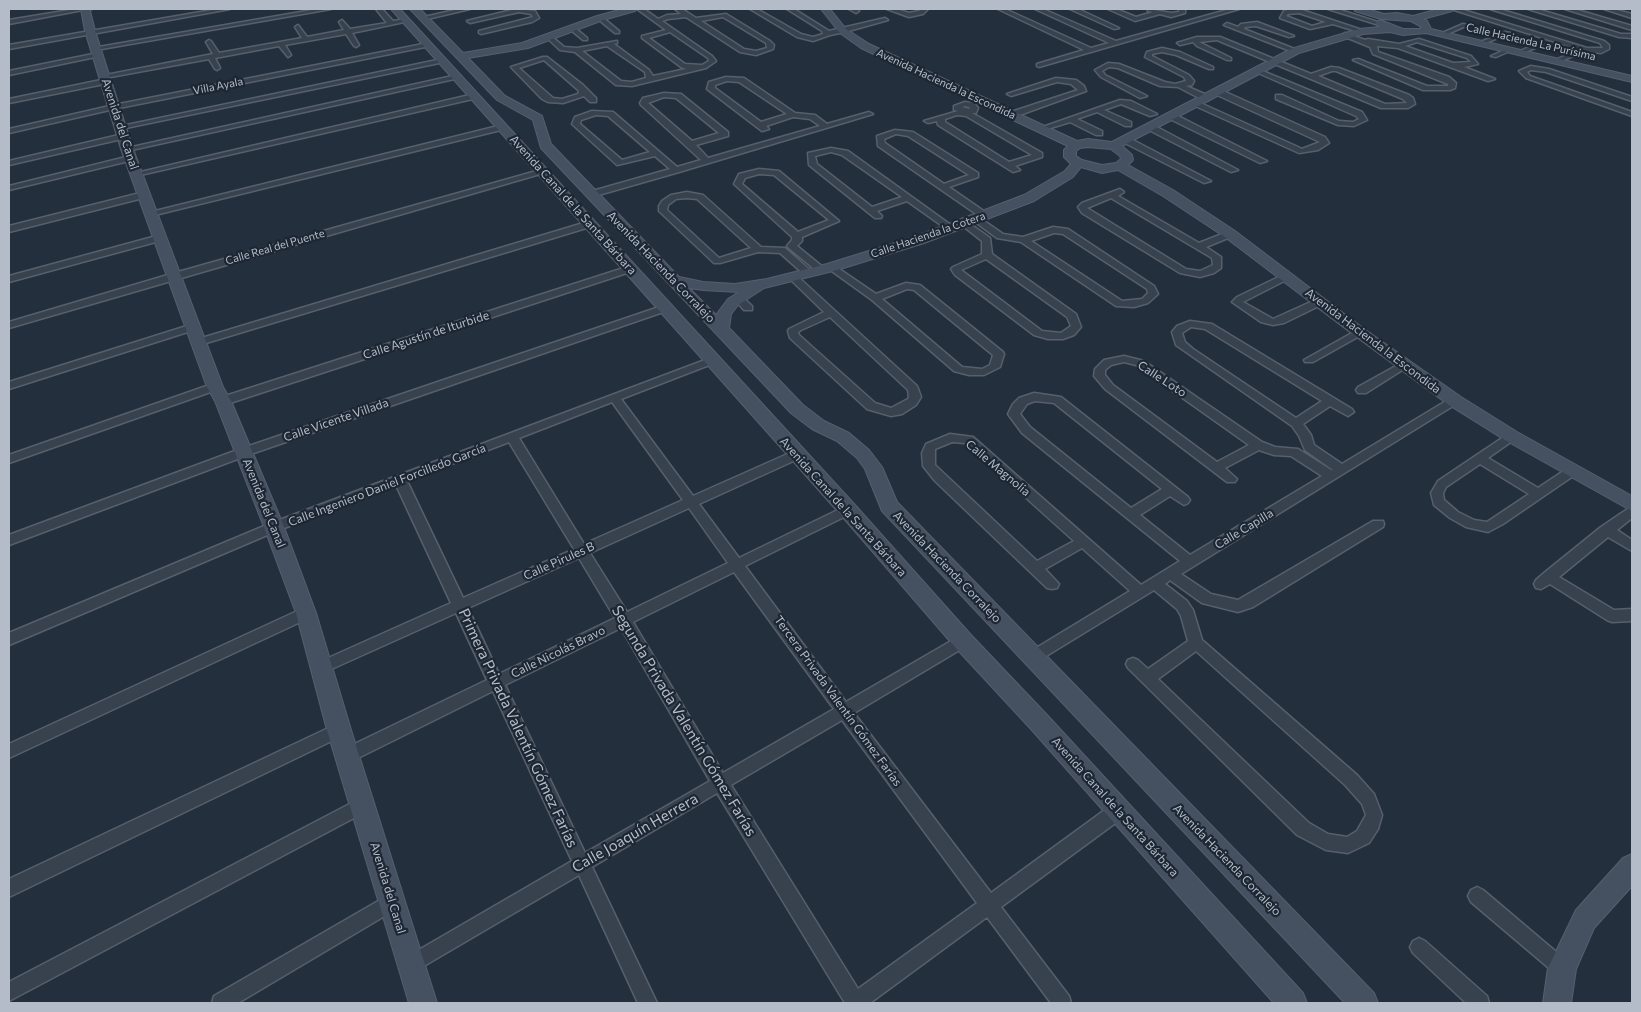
<!DOCTYPE html>
<html>
<head>
<meta charset="utf-8">
<style>
	body { margin:0 }
	#map { position:relative; width:1641px; height:1012px; overflow:hidden; background:#242f3e; font-family:Commissioner,sans-serif }
	canvas { display:block }
	.frame { position:absolute; inset:0; border:10px solid #b4bcc9; pointer-events:none }
</style>
</head>
<body>
<div id="map">
<canvas width="1641" height="1012"></canvas>
<div class="frame"></div>
</div>
<script>
const g = document.querySelector('canvas').getContext('2d');
g.lineJoin = 'round';
function toPath(rows) {
  const path = new Path2D();
  for (const r of rows) {
    path.moveTo(r[0], r[1]);
    for (let i = 2; i < r.length; i += 2) path.lineTo(r[i], r[i + 1]);
  }
  return path;
}
function strokePath(path, color, width, dash) {
  g.strokeStyle = color;
  g.lineWidth = width;
  g.lineCap = dash ? 'butt' : 'round';
  g.setLineDash(dash || []);
  g.stroke(path);
}
function fillPath(path, color) {
  g.fillStyle = color;
  g.fill(path, 'evenodd');
}
function label(font, color, halo, rows, align = 'center') {
  g.font = font + ' Commissioner,sans-serif';
  g.lineWidth = 4.5;
  g.setLineDash([]);
  g.textBaseline = 'middle';
  g.strokeStyle = halo;
  g.fillStyle = color;
  for (const [text, x, y, turn = 0] of rows) {
    g.save();
    g.translate(x, y);
    g.rotate((+turn || 0) * Math.PI / 180);
    g.textAlign = isNaN(turn) ? turn : align;
    if (halo) g.strokeText(text, 0, 0);
    g.fillText(text, 0, 0);
    g.restore();
  }
}
const street = toPath([
	[76,9,88,9,9,24,9,20,76,9],
	[218,9,230,9,9,49,9,45,218,9],
	[318,9,331,9,96,50,93,48,318,9],
	[376,9,382,9,393,21,406,19,409,21,352,33,359,45,356,47,354,46,346,34,285,45,291,55,288,57,279,46,215,58,220,68,217,70,215,69,209,59,105,78,101,76,213,54,206,42,209,40,211,41,219,53,302,38,295,27,298,25,307,37,344,30,339,22,342,20,350,29,387,23,376,9],
	[459,9,470,9,423,20,420,18,459,9],
	[516,9,535,11,539,18,532,22,481,34,479,33,479,31,533,17,531,14,519,12,470,23,467,21,516,9],
	[637,9,644,9,658,19,667,15,681,14,675,9,682,9,696,18,726,14,770,41,774,45,773,49,756,55,740,52,686,17,668,19,662,21,712,56,716,61,706,68,632,86,616,85,575,52,560,50,546,37,551,36,564,47,577,48,617,41,617,43,614,44,649,70,653,76,686,69,681,67,642,38,642,36,666,30,637,9],
	[723,17,766,43,767,48,756,51,744,49,701,21,723,17],
	[670,32,708,58,709,61,702,65,685,64,649,38,670,32],
	[607,46,645,72,646,78,632,82,621,81,582,51,607,46],
	[750,9,757,9,801,34,813,37,823,34,822,31,787,9,794,9,829,31,885,18,888,20,845,32,830,35,813,41,797,37,750,9],
	[849,9,856,9,859,11,856,13,849,9],
	[887,9,896,9,909,13,919,11,922,9,928,9,923,14,909,17,887,9],
	[998,9,1005,9,1091,48,1109,43,1035,9,1043,9,1116,41,1230,9,1239,9,1039,67,1037,66,1037,64,1084,50,998,9],
	[1070,9,1078,9,1119,28,1114,29,1070,9],
	[1108,9,1116,9,1136,17,1153,12,1148,11,1148,9,1171,13,1179,12,1179,9,1185,9,1185,13,1171,17,1160,14,1135,21,1108,9],
	[1290,9,1302,10,1365,31,1362,33,1333,24,1310,29,1280,18,1284,11,1290,9],
	[1299,13,1326,22,1312,26,1286,16,1288,14,1299,13],
	[1328,9,1337,9,1384,24,1379,25,1328,9],
	[1451,9,1460,9,1587,48,1603,48,1600,43,1490,9,1499,9,1604,41,1609,45,1609,49,1601,53,1584,51,1451,9],
	[1528,9,1537,9,1621,34,1632,34,1632,38,1619,37,1528,9],
	[1565,9,1574,9,1632,26,1632,30,1565,9],
	[1604,9,1613,9,1632,14,1632,18,1604,9],
	[598,17,602,17,619,31,619,33,615,33,598,19,598,17],
	[1257,22,1294,36,1289,37,1256,26,1245,27,1244,29,1297,50,1297,52,1293,52,1224,25,1227,23,1238,27,1241,24,1257,22],
	[1463,24,1468,25,1445,35,1440,34,1463,24],
	[571,28,575,28,587,38,587,40,583,40,571,30,571,28],
	[1505,32,1510,33,1483,44,1478,43,1505,32],
	[1345,33,1365,40,1368,39,1399,44,1419,39,1471,56,1478,64,1464,67,1495,79,1488,81,1398,48,1377,46,1378,52,1449,77,1456,83,1455,88,1450,90,1423,90,1353,60,1358,59,1427,86,1448,86,1448,84,1373,54,1370,47,1343,36,1342,35,1345,33],
	[1417,42,1467,58,1471,62,1453,63,1405,46,1417,42],
	[1197,37,1220,37,1311,74,1331,67,1339,68,1409,95,1413,98,1415,104,1408,108,1381,108,1217,40,1199,42,1231,58,1231,60,1227,60,1197,46,1193,42,1180,45,1177,43,1197,37],
	[1332,71,1336,71,1403,99,1407,103,1385,104,1318,76,1332,71],
	[1540,42,1543,44,1542,45,1523,53,1518,52,1540,42],
	[428,43,431,45,430,46,114,109,9,133,9,129,114,105,428,43],
	[1162,48,1180,52,1213,67,1213,69,1209,69,1176,55,1162,52,1152,54,1152,56,1189,75,1194,81,1192,85,1186,86,1209,96,1209,100,1203,100,1178,87,1160,86,1118,68,1109,67,1102,71,1105,75,1147,96,1140,98,1101,77,1095,70,1108,63,1119,64,1165,82,1175,84,1186,81,1184,77,1145,57,1147,52,1162,48],
	[1507,49,1512,50,1496,57,1491,56,1507,49],
	[98,53,100,54,100,56,9,75,9,71,98,53],
	[1571,53,1574,55,1573,56,1556,63,1553,61,1571,53],
	[543,57,547,57,583,85,596,98,596,102,590,102,584,96,563,103,548,102,542,99,511,67,543,57],
	[544,60,577,89,579,91,578,94,562,99,553,98,519,68,544,60],
	[442,59,445,61,444,62,121,129,117,127,442,59],
	[1531,66,1549,69,1632,97,1632,101,1546,72,1531,70,1527,72,1530,76,1632,112,1632,116,1526,78,1519,71,1531,66],
	[1256,70,1260,70,1362,112,1367,120,1354,126,1338,125,1276,99,1276,95,1282,95,1339,121,1353,122,1359,119,1356,116,1256,72,1256,70],
	[457,75,461,77,459,78,127,151,123,149,457,75],
	[726,77,744,78,795,113,815,115,827,124,869,112,873,114,679,172,595,196,589,196,589,192,670,169,655,156,617,165,572,124,575,117,592,111,613,112,677,167,701,160,641,105,640,103,643,98,664,93,681,94,728,132,728,136,696,145,708,158,820,126,810,119,793,117,766,126,769,129,762,131,707,89,709,82,726,77],
	[727,81,739,82,787,114,761,122,715,88,715,85,727,81],
	[664,97,676,98,719,133,692,141,648,103,664,97],
	[596,115,608,116,650,152,622,160,580,124,581,120,596,115],
	[1056,78,1076,80,1084,86,1086,91,1014,117,1008,117,1008,113,1078,90,1071,84,1057,82,1011,96,1007,94,1056,78],
	[106,79,110,81,109,83,9,103,9,99,106,79],
	[1215,90,1221,90,1325,137,1329,143,1318,150,1299,153,1191,104,1198,102,1298,147,1302,149,1320,142,1215,94,1215,90],
	[474,94,477,94,477,98,136,176,132,174,474,94],
	[1120,100,1131,101,1157,114,1150,116,1121,104,1104,110,1131,122,1131,126,1125,126,1097,112,1077,119,1102,131,1102,135,1096,135,1070,122,1041,131,1037,129,1120,100],
	[965,102,974,103,978,108,976,113,972,113,1042,153,1042,157,1015,166,1020,170,1013,172,938,125,937,121,928,123,924,121,958,111,954,110,954,106,965,102],
	[965,106,969,107,970,109,962,107,965,106],
	[957,115,966,116,1032,155,1009,162,945,122,945,119,957,115],
	[1168,114,1174,114,1267,161,1260,163,1168,118,1168,114],
	[502,125,505,125,505,129,151,216,147,213,502,125],
	[1147,125,1153,125,1238,170,1231,172,1147,129,1147,125],
	[895,130,913,132,978,173,978,177,949,187,988,214,988,218,982,218,878,146,877,136,895,130],
	[896,134,908,136,969,175,944,184,885,143,884,139,896,134],
	[123,134,126,134,126,138,9,165,9,161,123,134],
	[1123,138,1129,138,1211,181,1204,183,1123,142,1123,138],
	[831,148,848,151,955,228,954,230,948,230,907,201,877,211,882,216,881,218,875,218,809,165,808,153,831,148],
	[831,152,842,155,902,197,872,207,817,164,815,156,831,152],
	[130,156,133,156,133,160,9,190,9,186,130,156],
	[759,169,779,171,839,221,802,237,802,241,797,246,824,268,824,272,818,272,789,248,787,246,792,240,792,237,734,184,739,174,759,169],
	[759,174,774,175,829,220,798,232,742,184,745,178,759,174],
	[540,170,547,172,9,328,9,322,171,274,540,170],
	[1120,189,1124,192,1118,196,1199,243,1227,232,1233,232,1233,236,1206,247,1221,257,1221,268,1214,273,1200,277,1180,273,1082,213,1078,207,1082,203,1120,189],
	[1111,198,1212,258,1213,265,1200,271,1186,269,1087,208,1111,198],
	[144,192,147,193,147,197,9,232,9,226,144,192],
	[687,192,703,195,761,247,785,248,813,273,808,276,805,275,780,253,758,252,720,263,714,263,659,211,659,206,662,201,671,195,687,192],
	[687,198,697,199,751,248,719,258,667,210,668,205,676,199,687,198],
	[977,216,1003,234,1023,237,1053,227,1068,229,1154,286,1158,294,1148,303,1134,307,1116,306,1021,242,997,238,974,221,974,217,977,216],
	[1054,233,1063,234,1147,289,1148,293,1142,299,1122,301,1031,241,1054,233],
	[590,221,594,224,593,226,203,344,199,345,194,342,195,340,590,221],
	[966,221,990,238,992,254,1076,314,1081,327,1074,335,1063,339,1048,339,1034,335,955,275,951,269,953,267,982,254,982,241,963,226,962,224,966,221],
	[986,259,1067,317,1071,326,1061,333,1042,331,961,270,986,259],
	[160,235,165,238,163,240,9,282,9,276,160,235],
	[832,264,876,294,906,283,920,285,1003,352,1004,354,1000,367,984,375,969,375,954,371,872,300,829,269,829,265,832,264],
	[907,289,914,290,993,355,990,365,982,369,962,367,882,299,907,289],
	[630,266,633,267,633,271,227,404,223,405,217,401,219,398,630,266],
	[1287,273,1292,276,1290,278,1243,302,1273,319,1315,300,1323,300,1323,304,1284,323,1273,325,1261,322,1232,302,1237,297,1287,273],
	[793,274,796,275,917,386,921,397,916,405,902,414,891,416,867,409,790,338,788,331,789,329,824,312,790,279,788,277,793,274],
	[830,317,908,390,909,397,908,399,891,408,875,403,799,335,798,332,801,330,830,317],
	[738,295,741,296,752,306,752,310,744,310,735,300,733,298,738,295],
	[665,305,669,306,669,310,248,455,9,545,9,535,240,449,665,305],
	[1190,321,1212,324,1352,409,1354,412,1348,416,1330,406,1303,424,1311,435,1314,445,1342,464,1451,398,1455,397,1461,401,1181,574,1211,594,1238,600,1373,521,1383,521,1384,524,1383,527,1253,607,1238,612,1202,603,1170,580,1165,584,1187,601,1193,610,1202,640,1357,775,1374,794,1382,815,1378,829,1369,843,1348,853,1326,850,1297,835,1128,668,1126,664,1128,660,1133,658,1138,660,1148,669,1188,641,1181,616,1177,609,1154,590,1038,661,1033,663,1028,661,1026,657,1028,653,1130,591,1082,548,1045,569,1059,584,1057,588,1052,589,1047,588,935,481,923,466,922,453,926,444,950,434,973,437,1141,585,1180,561,1022,433,1008,414,1013,404,1019,398,1034,393,1061,397,1188,497,1190,500,1188,503,1184,505,1170,496,1140,515,1190,555,1322,476,1291,456,1274,455,1259,450,1225,468,1237,479,1235,482,1227,482,1105,389,1094,376,1095,369,1104,360,1124,356,1144,361,1262,442,1275,447,1298,449,1331,470,1333,470,1305,450,1299,436,1292,426,1176,345,1172,332,1177,326,1190,321],
	[1191,327,1205,329,1322,401,1296,418,1193,349,1185,342,1182,333,1191,327],
	[1124,362,1136,365,1249,445,1217,462,1113,385,1105,375,1105,370,1111,365,1124,362],
	[1035,401,1054,403,1162,489,1131,508,1030,427,1020,414,1027,404,1035,401],
	[952,442,965,443,1074,541,1037,561,935,465,935,449,952,442],
	[1196,651,1345,785,1362,804,1366,815,1357,831,1347,837,1328,834,1309,823,1158,679,1196,651],
	[193,324,198,327,197,329,9,389,9,382,193,324],
	[1359,329,1364,332,1363,334,1313,362,1305,362,1304,360,1359,329],
	[713,357,717,358,718,360,717,362,621,399,693,496,792,452,800,452,802,455,800,458,699,504,739,558,844,507,852,507,854,510,852,513,745,566,846,702,958,637,963,635,968,637,970,641,968,645,854,713,991,893,1113,804,1119,802,1125,804,1127,810,1125,816,1001,907,1069,996,1071,1003,1051,1003,987,917,870,1003,845,1003,717,793,592,867,657,1003,638,1003,579,875,417,970,411,973,405,970,402,964,405,958,572,861,493,691,354,760,348,762,342,760,340,755,342,750,487,680,456,613,327,671,322,673,317,671,315,667,317,663,451,603,396,485,279,530,9,645,9,633,269,524,713,357],
	[612,402,683,500,584,544,519,438,612,402],
	[509,442,574,549,463,598,407,481,509,442],
	[689,508,728,563,627,612,590,553,689,508],
	[579,558,615,618,499,674,468,608,579,558],
	[734,572,834,709,723,773,633,622,734,572],
	[621,628,710,781,585,853,505,685,621,628],
	[842,720,977,903,858,989,731,785,842,720],
	[1403,362,1407,363,1408,365,1407,367,1366,393,1358,393,1356,390,1358,387,1403,362],
	[215,383,220,387,219,389,9,463,9,455,215,383],
	[1511,432,1515,433,1517,436,1515,439,1488,458,1538,488,1568,468,1576,468,1578,471,1576,474,1503,524,1488,532,1466,527,1450,518,1434,505,1431,493,1438,481,1511,432],
	[1480,464,1529,494,1487,522,1474,520,1458,512,1444,500,1443,493,1446,487,1480,464],
	[1632,506,1632,518,1617,530,1632,540,1632,551,1608,537,1559,577,1614,610,1632,609,1632,621,1612,622,1607,620,1550,584,1541,589,1536,588,1534,584,1536,580,1544,573,1601,527,1632,506],
	[306,607,311,609,313,613,311,617,9,758,9,744,306,607],
	[339,723,344,725,347,730,344,735,9,897,9,879,339,723],
	[363,797,369,800,371,805,369,810,9,1001,9,982,363,797],
	[1477,887,1483,890,1568,962,1571,968,1568,974,1562,977,1556,974,1471,902,1468,896,1471,890,1477,887],
	[392,893,398,896,401,902,398,908,238,1003,212,1003,214,996,392,893],
	[1419,938,1425,941,1487,996,1489,1003,1466,1003,1413,953,1410,947,1413,941,1419,938]
]);
const secondary = toPath([
	[81,9,92,9,90,11,95,31,133,149,223,387,231,401,284,527,316,613,351,730,437,1003,409,1003,327,730,296,613,264,527,215,401,207,387,121,149,85,31,81,9],
	[391,9,400,9,855,505,971,635,1047,715,1303,993,1307,1003,1274,1003,1031,729,955,647,841,515,391,9],
	[410,9,420,9,463,53,522,43,597,16,623,9,636,9,635,11,603,20,528,48,468,58,505,96,542,116,551,144,679,277,703,282,735,284,767,279,827,264,914,237,1024,195,1065,171,1071,164,1064,157,1064,150,1068,146,861,48,840,33,821,9,830,9,846,29,869,44,1077,141,1088,139,1112,142,1291,49,1359,29,1380,27,1375,23,1380,20,1403,29,1419,29,1422,27,1411,21,1381,19,1355,11,1354,9,1367,9,1384,14,1397,13,1413,16,1439,9,1453,9,1452,11,1423,19,1427,21,1431,29,1632,76,1632,82,1426,33,1403,35,1390,32,1363,34,1299,53,1122,146,1132,155,1133,160,1128,165,1173,190,1235,231,1364,329,1461,397,1517,432,1632,496,1632,511,1505,440,1449,405,1354,335,1225,237,1163,196,1118,170,1102,173,1081,167,1073,177,1034,201,924,243,837,270,764,288,738,305,731,314,729,328,803,405,824,421,849,433,869,450,882,467,897,502,1374,993,1378,1003,1345,1003,882,511,865,469,857,458,837,441,812,429,791,413,541,148,533,120,497,100,410,9],
	[1088,147,1111,149,1120,156,1121,159,1116,163,1102,165,1082,160,1076,156,1076,151,1080,148,1088,147],
	[689,288,703,290,739,292,728,299,716,315,689,288],
	[1632,854,1632,886,1594,928,1576,969,1571,1003,1543,1003,1548,968,1576,910,1623,858,1632,854]
]);
strokePath(street, '#565f6c', 3);
strokePath(secondary, '#565f6c', 2);
fillPath(street, '#38414e');
fillPath(secondary, '#455061');
label('11px', '#b4bcc9', '#1d2633', [
	["Calle Hacienda La Purísima",1531,42,13],
	["Avenida Hacienda la Escondida",946,84,25],
	["Villa Ayala",218,86,-11],
	["Calle Hacienda la Cotera",928,235,-19],
	["Calle Real del Puente",275,247,-16]
]);
label('12px', '#b4bcc9', '#1d2633', [
	["Avenida del Canal",120,124,72],
	["Avenida Canal de la Santa Bárbara",573,205,48],
	["Avenida Hacienda Corralejo",661,267,46],
	["Calle Agustín de Iturbide",426,335,-18],
	["Avenida Hacienda la Escondida",1373,341,37],
	["Calle Loto",1162,379,33],
	["Calle Vicente Villada",336,420,-19],
	["Calle Magnolia",998,468,40],
	["Calle Ingeniero Daniel Forcilledo García",387,485,-21],
	["Avenida del Canal",264,503,68],
	["Avenida Canal de la Santa Bárbara",843,507,48],
	["Calle Capilla",1244,529,-31],
	["Calle Pirules B",559,561,-24],
	["Avenida Hacienda Corralejo",947,567,46],
	["Calle Nicolás Bravo",558,652,-26],
	["Tercera Privada Valentín Gómez Farías",838,701,54],
	["Avenida Canal de la Santa Bárbara",1115,807,48],
	["Avenida Hacienda Corralejo",1227,860,46],
	["Avenida del Canal",388,888,73]
]);
label('15px', '#b4bcc9', '#1d2633', [
	["Segunda Privada Valentín Gómez Farías",684,721,59],
	["Primera Privada Valentín Gómez Farías",518,728,65],
	["Calle Joaquín Herrera",635,833,-30]
]);
</script>
</body>
</html>
